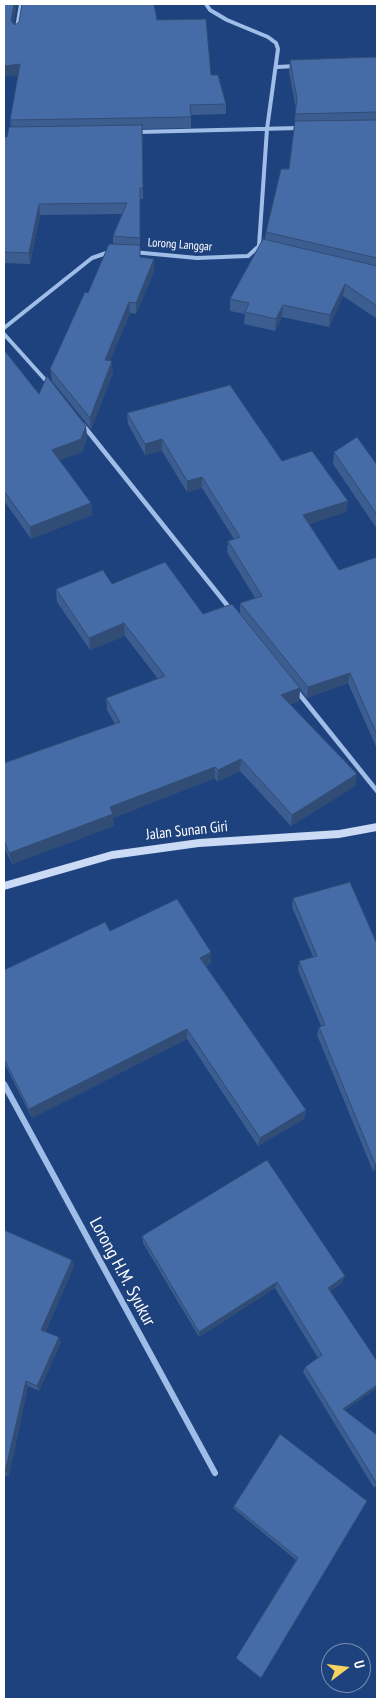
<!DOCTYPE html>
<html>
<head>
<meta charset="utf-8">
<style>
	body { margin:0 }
	#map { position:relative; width:381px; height:1703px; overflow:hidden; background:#1e427d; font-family:"PT Sans Narrow",sans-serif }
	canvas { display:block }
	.frame { position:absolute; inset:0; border:5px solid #fff; pointer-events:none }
	.north { position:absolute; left:321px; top:1643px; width:50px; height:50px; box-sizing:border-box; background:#1e427d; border:1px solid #788eb1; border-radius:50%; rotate:75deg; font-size:14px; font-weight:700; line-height:20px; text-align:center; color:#fff }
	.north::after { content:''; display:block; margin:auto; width:18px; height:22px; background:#f7d35f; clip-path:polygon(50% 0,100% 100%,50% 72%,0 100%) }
</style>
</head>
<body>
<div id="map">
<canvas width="381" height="1703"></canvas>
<div class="frame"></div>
<div class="north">U</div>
</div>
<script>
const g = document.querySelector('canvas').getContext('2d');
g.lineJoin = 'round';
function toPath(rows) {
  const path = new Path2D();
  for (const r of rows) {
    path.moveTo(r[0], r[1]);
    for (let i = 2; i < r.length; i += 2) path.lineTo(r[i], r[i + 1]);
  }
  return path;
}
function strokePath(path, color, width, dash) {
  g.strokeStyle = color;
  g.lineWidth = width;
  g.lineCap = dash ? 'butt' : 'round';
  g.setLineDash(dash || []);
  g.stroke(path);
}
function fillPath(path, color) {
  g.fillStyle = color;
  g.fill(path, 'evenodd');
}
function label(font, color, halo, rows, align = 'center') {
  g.font = font + ' "PT Sans Narrow",sans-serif';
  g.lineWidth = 4.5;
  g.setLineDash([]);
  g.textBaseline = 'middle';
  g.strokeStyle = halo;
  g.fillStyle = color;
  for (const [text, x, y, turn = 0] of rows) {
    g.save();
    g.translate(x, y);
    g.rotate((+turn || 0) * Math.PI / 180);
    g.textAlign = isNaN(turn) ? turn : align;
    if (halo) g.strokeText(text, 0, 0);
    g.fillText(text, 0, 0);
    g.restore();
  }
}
strokePath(toPath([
	[17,28,21,4],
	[277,67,297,66],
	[138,132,299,128],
	[133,252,197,258,248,256,259,246,267,129,278,49,276,43,268,37,227,20,210,10,206,4],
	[4,328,92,258,112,251],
	[4,334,49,384]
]), '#a0bde8', 4);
strokePath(toPath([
	[83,425,231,610],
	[296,690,377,791]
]), '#a0bde8', 4.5);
strokePath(toPath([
	[4,1084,215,1473]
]), '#a0bde8', 6);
fillPath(toPath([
	[377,823,377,831,339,838,199,847,112,859,4,890,4,882,112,851,199,839,339,830,377,823]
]), '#cbdbf6');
fillPath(toPath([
	[4,4,15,25,157,20,211,75,226,104,226,114,191,115,191,128,142,129,143,199,140,199,140,257,154,271,136,314,130,313,110,361,113,373,91,429,52,381,50,369,113,244,113,236,122,214,40,215,30,264,4,263,4,137,7,137,11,127,10,120,18,75,4,76],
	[377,57,377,319,343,296,329,327,282,317,275,331,244,324,245,314,230,311,230,299,265,239,266,232,289,169,296,109,289,72,290,60],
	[4,350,39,394,86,426,87,438,82,452,59,460,91,503,92,515,31,539,5,502,4,502],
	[127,413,282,461,348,501,346,512,309,524,339,570,377,557,377,749,348,683,307,698,300,689,299,701,290,704,357,774,355,786,291,826,240,771,217,782,215,778,113,818,114,826,12,864,4,847,4,763,115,724,107,710,106,698,158,679,125,636,90,650,57,602,56,589,112,584,203,614,240,614,240,603,255,598,227,552,228,541,234,539,202,488,187,492,162,451,145,455,128,424],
	[334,452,377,465,377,529,333,464],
	[293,898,377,944,377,1170,373,1171,317,1035,319,1027,321,1026,298,970,299,961,313,957,292,907],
	[110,931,211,963,206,966,306,1110,304,1119,258,1146,187,1039,32,1118,4,1063,4,970],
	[4,1230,72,1260,74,1266,46,1331,61,1342,39,1391,28,1386,9,1476,4,1475],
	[142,1236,345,1276,342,1283,330,1291,377,1361,377,1388,345,1410,377,1484,374,1488,303,1372,305,1367,318,1358,275,1288,199,1337,143,1243],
	[367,1501,261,1678,260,1678,236,1658,296,1560,233,1508,234,1506]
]), '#3c5d90');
fillPath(toPath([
	[14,4,17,4,12,31,11,21],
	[20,64,21,74,4,76,4,66],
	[39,204,40,215,30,264,29,253],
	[154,259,154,271,136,314,136,303],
	[345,284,343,296,329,327,330,315],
	[129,302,130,313,106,371,105,360],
	[283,305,282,317,275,331,276,319],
	[112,361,113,373,91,429,90,418],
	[86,426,87,438,82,452,53,463,52,450],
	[162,439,162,451,145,455,145,444],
	[202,477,202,488,187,492,187,481],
	[348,501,346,512,302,527,303,515],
	[91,503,92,515,31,539,30,527],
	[124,623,125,636,90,650,89,638],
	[350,673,348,683,307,698,308,687],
	[300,688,299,701,280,708,281,695],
	[241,759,240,771,217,782,218,770],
	[215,767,215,778,113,818,114,826,12,864,9,853,110,807],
	[357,774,355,786,291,826,292,815],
	[211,952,211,963,200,968,200,958],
	[187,1029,187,1039,32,1118,29,1109],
	[306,1110,304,1119,258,1146,260,1138],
	[377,1163,377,1170,373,1171,375,1164],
	[72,1260,74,1266,44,1335,41,1330],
	[345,1276,342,1283,326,1294,328,1288],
	[277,1282,275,1288,199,1337,199,1332],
	[59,1337,61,1342,39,1391,37,1386],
	[26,1381,28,1386,9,1476,5,1472],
	[377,1385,377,1388,340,1413,343,1409]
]), '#314c75');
const building = toPath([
	[4,4,14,4,11,21,15,25,19,22,22,4,154,4,157,20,206,19,211,75,218,75,226,104,190,105,191,117,10,120,20,64,4,66,4,4],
	[377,57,377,112,295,114,297,99,290,60,377,57],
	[377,120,377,258,266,232,281,169,289,169,295,121,377,120],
	[142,125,143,188,140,188,140,238,113,236,127,203,39,204,29,253,4,252,4,137,7,137,9,127,142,125],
	[263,239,377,266,377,306,345,284,330,315,283,305,276,319,245,312,249,303,230,299,263,239],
	[109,244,140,245,140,257,154,259,136,303,129,302,105,360,112,361,90,418,50,369,85,292,88,293,109,244],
	[4,350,39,394,47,376,86,426,81,439,52,450,91,503,30,527,4,491,4,350],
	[230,385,282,461,312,451,348,501,303,515,339,570,377,557,377,735,350,673,308,687,240,603,262,596,228,541,240,537,202,477,187,481,162,439,145,444,127,413,230,385],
	[357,437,377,465,377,515,334,452,357,437],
	[165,562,203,614,232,604,300,688,281,695,357,774,292,815,241,759,218,770,215,767,110,807,113,814,9,853,4,840,4,763,120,722,106,698,165,676,124,623,89,638,56,589,103,570,112,584,165,562],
	[350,882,377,944,377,1163,375,1164,319,1027,325,1025,299,961,317,956,293,898,350,882],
	[177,899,211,952,200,958,306,1110,260,1138,187,1029,29,1109,4,1059,4,970,105,922,110,931,177,899],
	[267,1160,345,1276,328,1288,377,1361,377,1385,343,1409,377,1435,377,1484,305,1367,322,1355,277,1282,199,1332,142,1236,267,1160],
	[4,1230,72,1260,41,1330,59,1337,37,1386,26,1381,5,1472,4,1472,4,1230],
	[280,1434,367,1501,261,1678,236,1658,298,1558,234,1506,280,1434]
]);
fillPath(building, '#466ca7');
strokePath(building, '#314c75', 1);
label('12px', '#fff', '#1e427d', [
	["Lorong Langgar",180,245,4]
]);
label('15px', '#fff', '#1e427d', [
	["Jalan Sunan Giri",187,831,-6]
]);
label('18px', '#fff', '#1e427d', [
	["Lorong H.M. Syukur",122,1272,62]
]);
</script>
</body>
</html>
